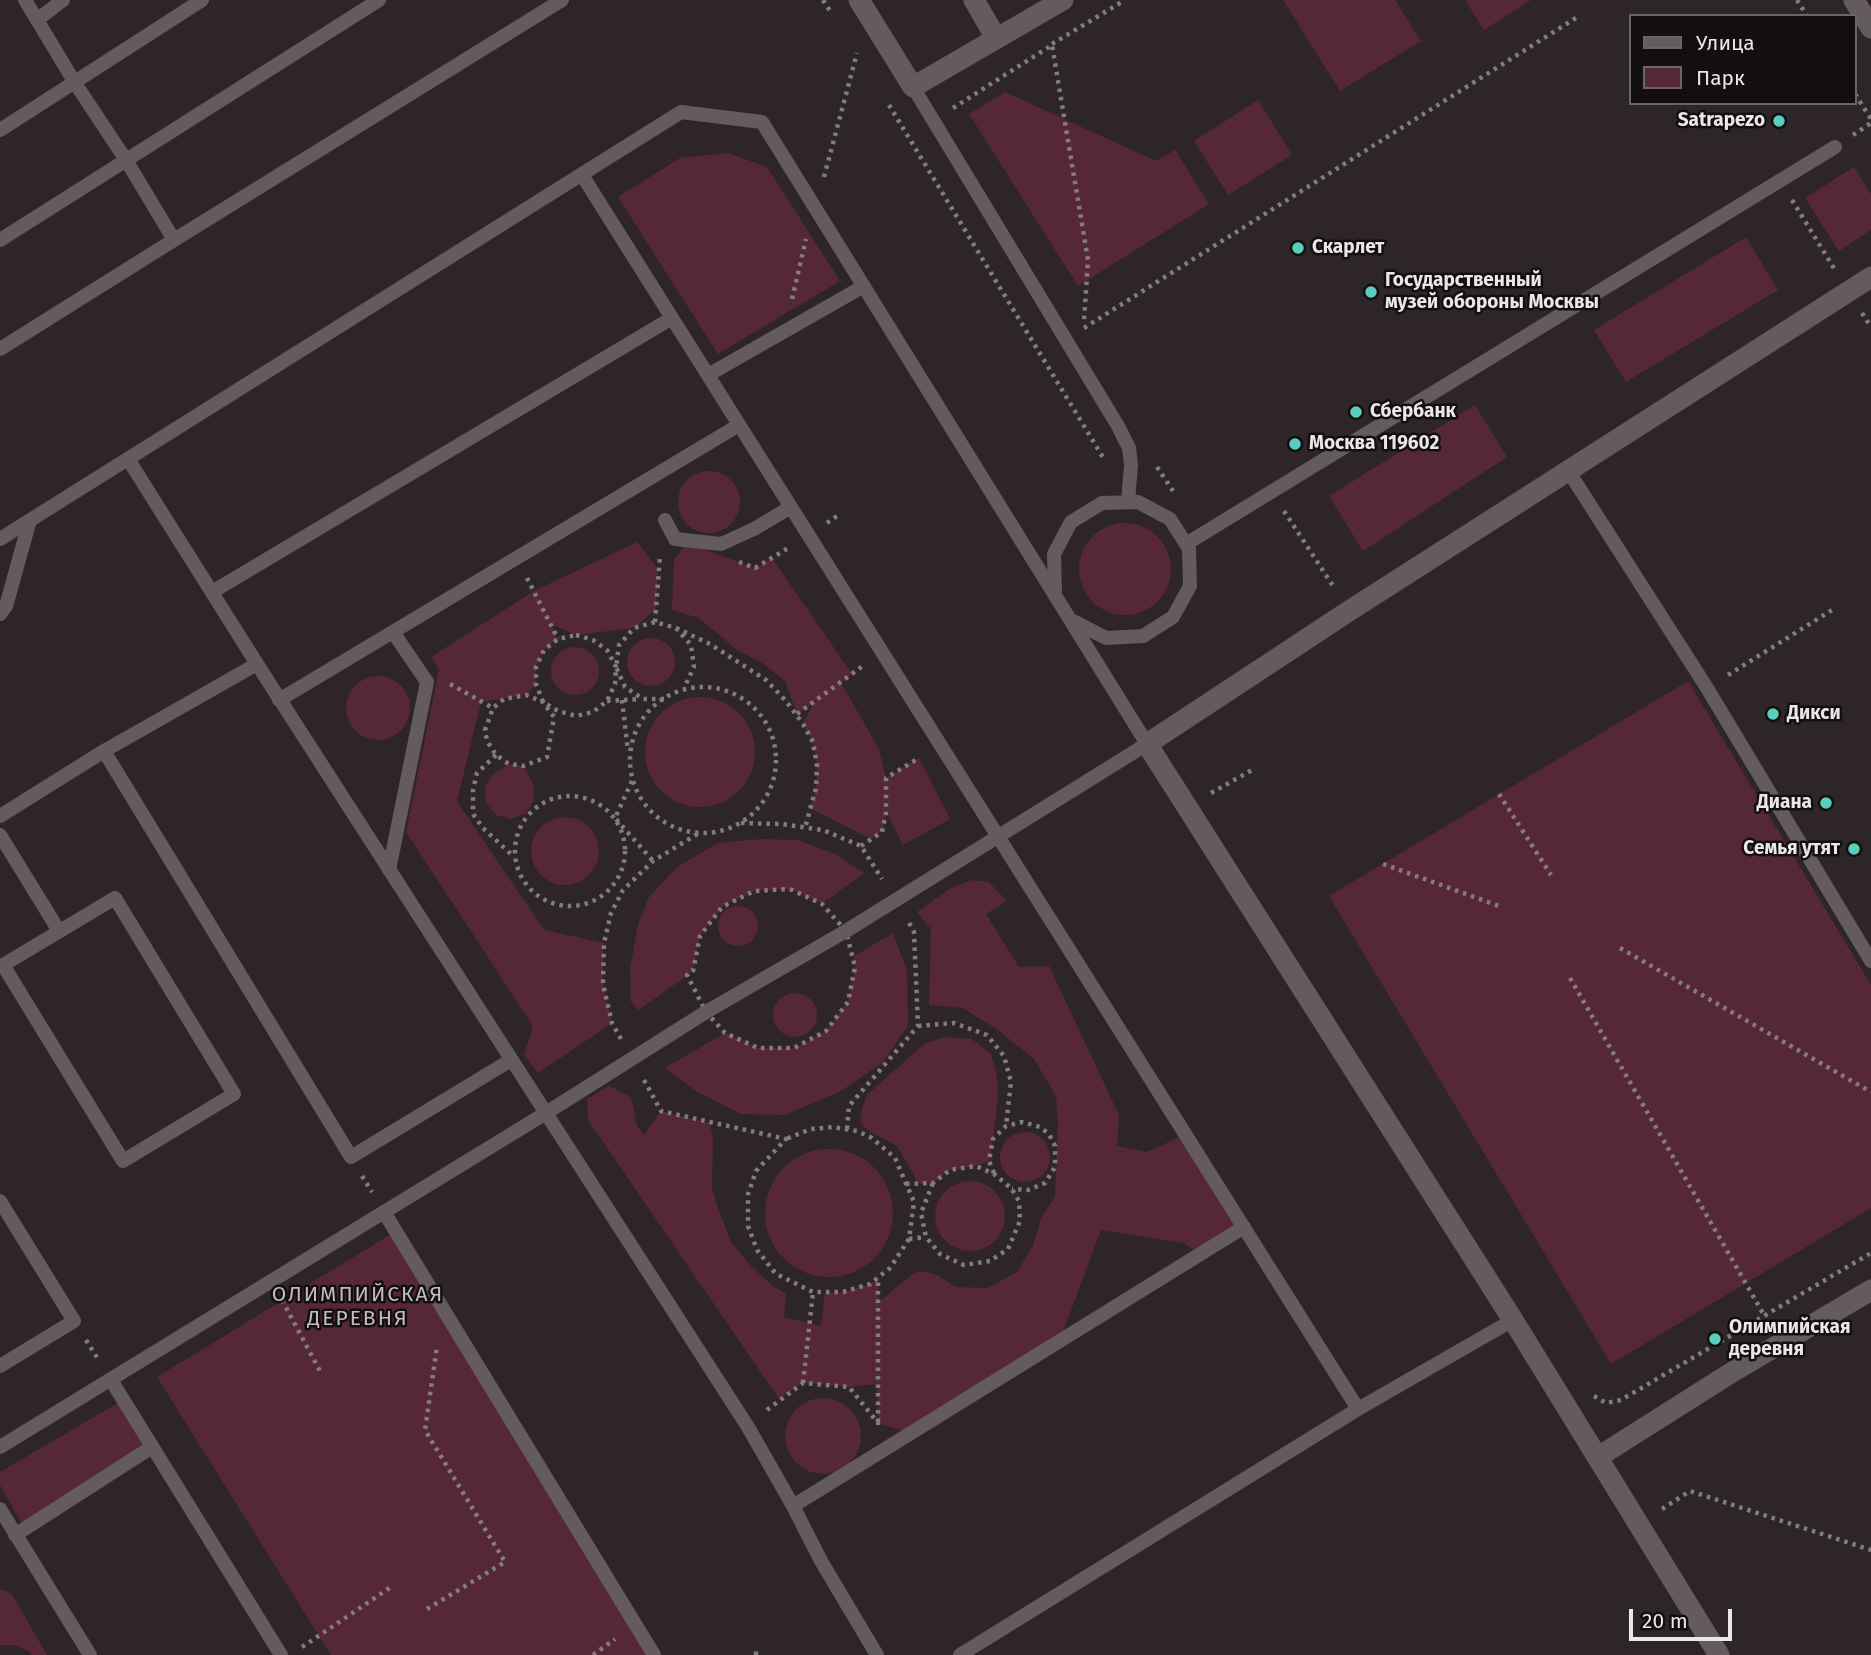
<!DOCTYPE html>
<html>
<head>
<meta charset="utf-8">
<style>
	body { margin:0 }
	#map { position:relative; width:1871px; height:1655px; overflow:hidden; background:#2d2527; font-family:"Fira Sans",sans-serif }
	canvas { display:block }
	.legend { position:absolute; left:1629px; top:14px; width:228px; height:91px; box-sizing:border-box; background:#130f10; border:2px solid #696566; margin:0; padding:9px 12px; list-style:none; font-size:21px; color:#ebe7e8 }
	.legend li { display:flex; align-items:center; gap:14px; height:35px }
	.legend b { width:35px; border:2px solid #696566 }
	.scale { position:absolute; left:1629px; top:1609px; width:103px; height:32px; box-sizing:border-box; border:4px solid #ebe7e8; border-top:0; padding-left:9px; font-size:21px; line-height:24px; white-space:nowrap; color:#ebe7e8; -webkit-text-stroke:5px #130f10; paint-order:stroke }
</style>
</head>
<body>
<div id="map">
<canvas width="1871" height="1655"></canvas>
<ul class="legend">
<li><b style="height:9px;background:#635b5d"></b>Улица</li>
<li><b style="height:19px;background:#562835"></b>Парк</li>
</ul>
<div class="scale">20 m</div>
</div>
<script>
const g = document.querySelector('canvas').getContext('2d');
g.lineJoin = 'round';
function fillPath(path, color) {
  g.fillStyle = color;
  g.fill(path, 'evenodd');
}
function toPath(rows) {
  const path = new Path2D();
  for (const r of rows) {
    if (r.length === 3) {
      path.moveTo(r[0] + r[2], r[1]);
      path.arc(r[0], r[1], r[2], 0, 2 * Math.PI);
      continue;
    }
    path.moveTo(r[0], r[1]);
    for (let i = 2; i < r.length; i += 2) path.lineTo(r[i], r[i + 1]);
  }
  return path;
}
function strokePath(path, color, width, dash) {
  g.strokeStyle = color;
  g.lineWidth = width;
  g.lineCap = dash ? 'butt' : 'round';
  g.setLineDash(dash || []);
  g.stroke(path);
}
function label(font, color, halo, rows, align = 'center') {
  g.font = font + ' "Fira Sans",sans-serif';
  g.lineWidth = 5;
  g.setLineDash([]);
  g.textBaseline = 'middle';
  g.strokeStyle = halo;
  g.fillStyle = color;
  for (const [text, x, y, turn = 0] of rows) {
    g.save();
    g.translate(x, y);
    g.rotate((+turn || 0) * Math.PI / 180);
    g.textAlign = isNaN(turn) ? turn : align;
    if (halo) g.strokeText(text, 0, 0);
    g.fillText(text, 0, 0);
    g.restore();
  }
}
fillPath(toPath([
	[1283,0,1395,0,1421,41,1340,91],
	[1465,0,1531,0,1484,30],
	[1005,92,1156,161,1175,150,1209,204,1078,286,969,114],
	[1258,100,1292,155,1228,195,1194,141],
	[728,153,767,167,840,281,718,354,618,197,680,158],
	[1854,167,1871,194,1871,230,1839,251,1805,198],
	[1746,237,1778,290,1626,382,1594,330],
	[1475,405,1507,457,1363,551,1329,496],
	[709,502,31],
	[1125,569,46],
	[637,542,658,569,656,609,634,628,576,635,551,624,558,639,544,650,536,667,536,684,526,695,481,702,457,801,544,930,604,943,603,984,612,1023,538,1073,524,1055,533,1026,406,832,439,669,431,657,534,591],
	[687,543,755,568,772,558,852,674,841,683,879,749,886,778,919,758,950,819,903,845,887,814,882,832,871,839,810,808,816,788,817,766,813,742,803,724,813,704,797,714,785,681,761,662,737,650,699,618,672,610,674,560],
	[651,662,24],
	[575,671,24],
	[378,708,32],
	[1688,681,1871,985,1871,1208,1611,1364,1329,896],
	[700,752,55],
	[509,764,523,766,533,784,534,800,526,813,511,819,496,815,486,803,485,787,493,774],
	[565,851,34],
	[762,839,798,840,835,854,864,873,822,904,790,889,754,891,722,907,700,936,693,971,639,1010,631,1002,630,969,638,924,649,897,677,867,718,843],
	[972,880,989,882,1007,901,986,914,1019,967,1049,966,1119,1115,1117,1146,1147,1152,1186,1134,1244,1227,1200,1254,1184,1243,1101,1230,1060,1340,909,1433,878,1423,877,1384,849,1387,803,1383,779,1399,588,1120,587,1099,609,1086,631,1097,637,1126,644,1135,661,1111,710,1123,713,1141,712,1188,718,1208,731,1242,753,1268,773,1286,786,1294,784,1317,821,1326,825,1292,843,1292,870,1284,878,1278,879,1302,910,1276,919,1271,937,1275,956,1287,987,1288,1017,1272,1033,1246,1041,1218,1055,1197,1058,1122,1056,1096,1034,1059,998,1030,963,1008,929,1005,931,929,917,912,951,888],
	[738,926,20],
	[893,933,907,971,908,1026,882,1063,841,1091,785,1115,741,1114,696,1091,665,1068,725,1033,758,1048,794,1048,826,1031,848,1002,855,967,853,957],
	[795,1015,22],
	[945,1037,972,1039,991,1054,997,1076,998,1098,993,1139,989,1161,976,1166,950,1170,933,1183,919,1184,897,1146,869,1131,860,1123,862,1109,867,1095,924,1044],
	[1025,1157,25],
	[829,1213,64],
	[970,1216,35],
	[396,1231,654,1655,331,1655,157,1377],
	[823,1436,38],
	[123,1400,152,1447,25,1529,0,1485,0,1472],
	[0,1589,11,1593,47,1655,31,1655,30,1652,14,1645,0,1645]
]), '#562835');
strokePath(toPath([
	[823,0,832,14],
	[1797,0,1807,16],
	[1052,44,1125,0],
	[1855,94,1871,119],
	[889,105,1104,459],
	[953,108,1052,45,1088,260,1084,321],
	[1853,135,1871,123],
	[824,177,857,53],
	[1792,200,1835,270],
	[792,299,806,239],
	[1862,313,1871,327],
	[1084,328,1579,16],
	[1157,467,1173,491],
	[1284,511,1335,589],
	[827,523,837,516],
	[739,562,755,568,790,547],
	[527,578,558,639],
	[655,622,660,556],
	[676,628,710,644,766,680,786,701,803,724,813,742,817,766,816,788,805,828],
	[576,635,593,640,607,650,616,667,615,684,607,701,593,712,576,716,558,711,543,702,536,684,536,667,544,650,558,639,576,635],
	[1728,675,1832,610],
	[450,684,493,708,504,699,526,695,543,702,554,717,547,757,523,766,509,764,496,755,487,741,485,730,493,708],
	[703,760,73],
	[664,699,643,699,625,687,616,667,619,645,634,628,655,622,676,628,691,645,694,667,684,688],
	[622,700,628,751],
	[607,701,641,699],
	[797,714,864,665],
	[496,755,477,773,473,790,473,814,483,828,514,857],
	[632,781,615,818,653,861],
	[1211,793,1252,770],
	[1499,794,1551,875],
	[570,851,55],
	[741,823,781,824,823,830,861,846,882,879],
	[861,846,882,832,886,813,886,778,919,758],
	[1383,864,1499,906],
	[790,889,822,904,846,931,855,967,848,1002,826,1031,794,1048,758,1048,725,1033,706,1012,687,975,693,971,700,936,722,907,754,891,790,889],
	[1620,948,1871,1092],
	[1570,978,1764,1315],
	[918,1026,954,1023,987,1035,1004,1056,1011,1082,1006,1126],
	[621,1039,612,1023,603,984,604,943,611,913,623,890,653,861,699,833],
	[644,1080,661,1111,786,1139,756,1171,748,1194,748,1226,757,1250,776,1274,813,1292,843,1292,870,1284,890,1268,909,1239,914,1202,895,1158,872,1138,857,1131,833,1127,811,1129,786,1139],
	[847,1129,849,1106,918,1026,914,932,907,919],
	[994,1173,989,1161,993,1139,1006,1126,1022,1122,1040,1127,1049,1134,1055,1146,1055,1167,1045,1183,1028,1190,1012,1189],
	[362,1176,372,1192],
	[906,1184,933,1183,950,1170,976,1166,994,1174,1011,1188,1019,1201,1020,1221,1008,1249,990,1261,964,1265,940,1254,926,1237,921,1213,933,1183],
	[909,1239,926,1237],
	[282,1300,321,1373],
	[86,1340,98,1359],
	[803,1383,813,1292],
	[1594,1396,1606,1403,1621,1400,1871,1253],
	[767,1410,803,1383,849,1387,878,1423,878,1427],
	[878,1422,878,1278],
	[1662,1509,1690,1491,1871,1550],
	[427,1609,505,1562,425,1430,437,1346],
	[302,1647,391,1587],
	[593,1655,615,1639],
	[756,1655,756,1648]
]), '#827c7e', 4.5, [3.5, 5]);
strokePath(toPath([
	[25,0,75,83,126,160,174,240,562,0],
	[37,20,63,0],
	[913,87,1118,426,1129,448,1131,465,1128,502],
	[0,130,202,0],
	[582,175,672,318],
	[0,240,379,0],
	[0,349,174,240],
	[708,375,864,286],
	[128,459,257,664,748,1427,793,1506,821,1561,877,1655],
	[1569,472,1707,688,1871,961],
	[665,520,675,539,721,544,754,529,791,507],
	[0,539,681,112,762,122,1147,744,846,931,706,1012,546,1113,0,1447],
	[1186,544,1835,147],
	[1055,591,1054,554,1071,522,1102,503,1138,502,1170,519,1186,544,1189,549,1190,586,1173,617,1143,636,1106,638,1073,621],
	[212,592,672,318,1358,1409],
	[0,614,6,606,30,520],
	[279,700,739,425],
	[104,751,351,1157,511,1060],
	[0,816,104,751,257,664],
	[0,835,59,931],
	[389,870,427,682,393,632],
	[115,898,234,1094,123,1161,3,965,115,898],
	[0,1201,74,1321,0,1366],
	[384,1212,654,1655],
	[111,1380,281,1655],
	[793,1506,1244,1227],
	[0,1509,90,1655],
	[15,1535,152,1447],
	[960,1655,1358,1409,1513,1320]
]), '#635b5d', 14);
strokePath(toPath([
	[859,0,913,87,1063,0],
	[974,0,996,38],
	[1854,0,1871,28],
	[1598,1457,1734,1371,1871,1290],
	[1719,1655,1513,1320,1147,744,1349,611,1871,277]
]), '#635b5d', 21);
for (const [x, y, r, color] of [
	[1779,121,7,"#5acebe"],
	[1298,248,7,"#5acebe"],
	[1371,292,7,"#5acebe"],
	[1356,412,7,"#5acebe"],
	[1295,444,7,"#5acebe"],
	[1773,714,7,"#5acebe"],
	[1826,803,7,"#5acebe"],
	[1854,849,7,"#5acebe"],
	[1715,1339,7,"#5acebe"]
]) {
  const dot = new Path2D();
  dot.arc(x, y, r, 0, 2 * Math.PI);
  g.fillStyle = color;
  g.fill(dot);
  strokePath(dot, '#130f10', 2.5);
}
label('bold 19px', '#ebe7e8', '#130f10', [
	["Satrapezo",1765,121,"right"],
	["Скарлет",1312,248],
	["Государственный",1385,281],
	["музей обороны Москвы",1385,303],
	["Сбербанк",1370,412],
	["Москва 119602",1309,444],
	["Дикси",1787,714],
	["Диана",1812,803,"right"],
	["Семья утят",1840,849,"right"],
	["Олимпийская",1729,1328],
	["деревня",1729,1350]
], 'left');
g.letterSpacing = '2px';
label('21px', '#c5bbbd', '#130f10', [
	["ОЛИМПИЙСКАЯ",358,1295],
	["ДЕРЕВНЯ",358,1319]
]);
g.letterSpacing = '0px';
</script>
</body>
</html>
